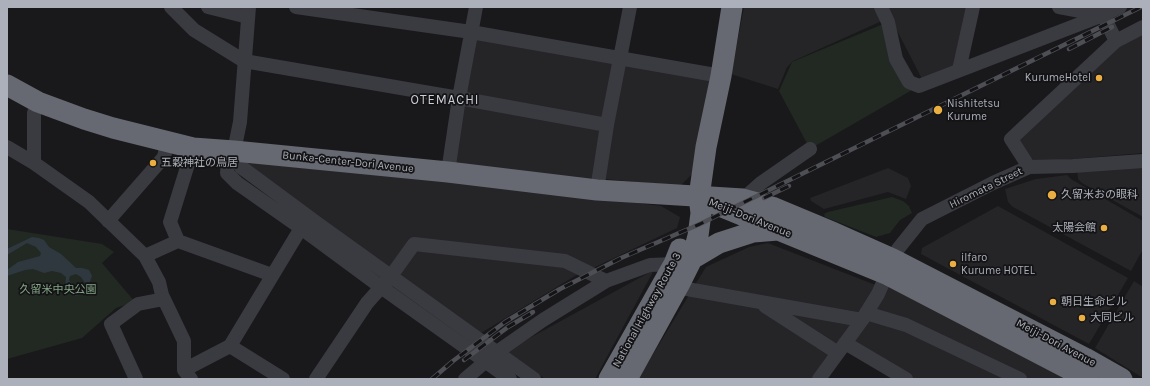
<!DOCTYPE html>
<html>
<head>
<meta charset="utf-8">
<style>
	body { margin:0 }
	#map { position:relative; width:1150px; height:386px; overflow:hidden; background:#19191b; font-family:Karla,sans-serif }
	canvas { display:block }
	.frame { position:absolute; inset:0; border:8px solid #acb0ba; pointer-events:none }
</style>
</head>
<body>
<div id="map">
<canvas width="1150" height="386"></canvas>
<div class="frame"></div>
</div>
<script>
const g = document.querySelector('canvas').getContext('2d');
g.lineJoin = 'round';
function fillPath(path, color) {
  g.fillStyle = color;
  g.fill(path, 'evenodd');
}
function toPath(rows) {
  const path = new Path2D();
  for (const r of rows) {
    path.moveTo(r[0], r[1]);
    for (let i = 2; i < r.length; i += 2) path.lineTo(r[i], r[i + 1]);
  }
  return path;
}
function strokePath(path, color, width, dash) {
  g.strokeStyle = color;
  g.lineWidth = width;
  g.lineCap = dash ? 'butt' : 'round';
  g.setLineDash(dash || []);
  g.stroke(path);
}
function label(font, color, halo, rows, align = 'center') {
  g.font = font + ' Karla,"Noto Sans JP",sans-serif';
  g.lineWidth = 3.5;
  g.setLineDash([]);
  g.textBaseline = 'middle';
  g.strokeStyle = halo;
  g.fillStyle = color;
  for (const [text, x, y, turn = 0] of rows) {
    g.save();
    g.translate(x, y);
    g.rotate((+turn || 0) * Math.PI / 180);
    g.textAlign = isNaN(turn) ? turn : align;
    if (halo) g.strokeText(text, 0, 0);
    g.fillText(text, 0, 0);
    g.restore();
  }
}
fillPath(toPath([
	[744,7,876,7,884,20,793,61,787,67,778,89,731,74],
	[885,7,968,7,955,68,922,79],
	[1143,34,1143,153,1035,162,1016,142,1118,47],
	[476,37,613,61,603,120,464,94],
	[622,62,710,80,692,174,680,186,604,179],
	[461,102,603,129,592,185,453,168],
	[244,154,661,206,680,217,677,228,591,269,413,240,390,271,247,167],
	[1143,165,1143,217,1082,183,1078,179,1077,169],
	[888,168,908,178,911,186,906,199,888,192,824,209,811,201,810,198],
	[1067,175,1071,179,1143,221,1143,249,1131,271,1013,207,1008,202,1005,189,1036,179],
	[998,206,1128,278,1089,344,921,254,922,248],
	[768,243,878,286,861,317,693,288,706,267,749,247],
	[416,249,564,265,580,273,481,333,396,275],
	[654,270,595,379,545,379,506,351],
	[1134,281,1143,287,1143,378,1095,348],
	[887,286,1067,377,1065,379,1023,379,873,313],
	[689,295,758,304,832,354,815,379,638,379],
	[765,305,859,322,837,351],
	[869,316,1014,379,909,379,848,344]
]), '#252528');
fillPath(toPath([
	[888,22,896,59,919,86,810,149,779,91,792,62],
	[892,197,903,201,909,206,912,213,900,220,890,233,876,237,825,217,824,214,828,212],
	[7,229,102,244,114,252,102,263,135,302,116,308,82,338,7,359]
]), '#212922');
fillPath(toPath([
	[32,237,39,238,44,240,49,247,61,254,76,268,82,268,89,270,92,276,88,287,83,294,74,296,65,288,66,277,61,273,52,271,44,273,33,269,25,270,7,276,7,270,18,262,40,256,41,253,36,247,27,243,7,255,7,249],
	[76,274,81,277,85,283,84,286,81,288,75,288,69,280,70,276]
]), '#2f383f');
strokePath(toPath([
	[171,7,194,30,244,61,459,98,607,125],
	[208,7,248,17],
	[249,7,240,122,234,151,228,161,227,173,237,183,301,228,381,287,510,379],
	[296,7,471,32,721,76],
	[881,7,888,22,896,59,909,82,919,86,1103,15,1120,7],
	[1059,7,1102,15],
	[1103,15,1116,41],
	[959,70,973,7],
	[7,147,34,163,89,202,145,256,159,282,162,295,184,341,184,370,191,379],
	[234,151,241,167,318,224,534,379],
	[34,163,34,113,38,102],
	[1029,167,1011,139,1116,41,1143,27],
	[448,172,459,98,476,7],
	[597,190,607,125,630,7],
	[743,199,761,183,810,149],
	[108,221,164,157,167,143],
	[178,241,170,222,193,148],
	[145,256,178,241,272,275],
	[679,285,687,289,862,320],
	[765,306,838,353],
	[866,313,906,325,1020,379],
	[845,343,906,379],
	[230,346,301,228],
	[184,370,230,346,283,379],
	[136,379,111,324,138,304,164,299],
	[316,379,367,303,391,276,414,244,565,261,606,281],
	[465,379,497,352,543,320,606,281,650,265,674,264],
	[819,379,862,320,878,294,898,249,922,219,993,183,1029,167,1073,166,1143,161]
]), '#3a3b40', 14);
strokePath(toPath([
	[7,85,38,102,84,119,113,128,193,148,234,151,448,172,597,190,743,199,772,207,832,232,893,259,1085,358,1122,379],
	[710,202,886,274,1088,379],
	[692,259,719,243,753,232,778,230],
	[609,379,674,264,680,249],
	[627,379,679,285,692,259,698,236,701,213,699,197,706,147,721,76,732,7]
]), '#666971', 21);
const rail = toPath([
	[1069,49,1112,27],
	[764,198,789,186],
	[464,360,508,327,533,312],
	[432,379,453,361,505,322,560,289,621,258,700,224,1141,7]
]);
strokePath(rail, '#4d4f55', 4.5);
strokePath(rail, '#141416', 3, [9]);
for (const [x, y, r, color] of [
	[1099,78,4,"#ebae40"],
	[938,110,5,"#ebae40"],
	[153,163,4,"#ebae40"],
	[1052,195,5,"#ebae40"],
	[1104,228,4,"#ebae40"],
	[953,264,4,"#ebae40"],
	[1053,302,4,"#ebae40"],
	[1082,318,4,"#ebae40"]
]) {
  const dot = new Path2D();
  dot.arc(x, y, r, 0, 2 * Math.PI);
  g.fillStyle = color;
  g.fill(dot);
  strokePath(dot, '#141416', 1.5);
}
label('11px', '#acb0ba', '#141416', [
	["KurumeHotel",1091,78,"right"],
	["Nishitetsu",947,104],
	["Kurume",947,117],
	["五穀神社の鳥居",161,163],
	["久留米おの眼科",1061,195],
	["太陽会館",1096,228,"right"],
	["ilfaro",961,258],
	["Kurume HOTEL",961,271],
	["朝日生命ビル",1061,302],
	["大同ビル",1090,318]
], 'left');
label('11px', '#acb0ba', '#141416', [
	["Bunka-Center-Dori Avenue",348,162,6],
	["Hiromata Street",986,188,-26],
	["Meiji-Dori Avenue",750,218,22],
	["National Highway Route 3",647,310,-61],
	["Meiji-Dori Avenue",1056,343,28]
]);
label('11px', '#84a485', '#141416', [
	["久留米中央公園",58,290]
]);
g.letterSpacing = '1px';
label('13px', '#cdcfd6', '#141416', [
	["OTEMACHI",445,100]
]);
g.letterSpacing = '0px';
</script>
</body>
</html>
